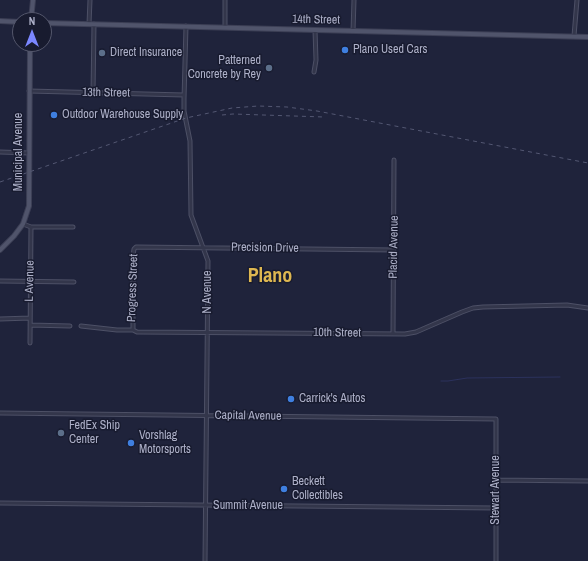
<!DOCTYPE html>
<html>
<head>
<meta charset="utf-8">
<style>
	body { margin:0 }
	#map { position:relative; width:588px; height:561px; overflow:hidden; background:#1f233b; font-family:"Archivo Narrow",sans-serif }
	canvas { display:block }
	.north { position:absolute; left:12px; top:12px; width:40px; height:40px; box-sizing:border-box; background:#181b2f; border:1px solid #54576c; border-radius:50%; rotate:0deg; font-size:11px; font-weight:700; line-height:16px; text-align:center; color:#adb0c8 }
	.north::after { content:''; display:block; margin:auto; width:14px; height:18px; background:#7b87ff; clip-path:polygon(50% 0,100% 100%,50% 72%,0 100%) }
</style>
</head>
<body>
<div id="map">
<canvas width="588" height="561"></canvas>
<div class="north">N</div>
</div>
<script>
const g = document.querySelector('canvas').getContext('2d');
g.lineJoin = 'round';
function toPath(rows) {
  const path = new Path2D();
  for (const r of rows) {
    path.moveTo(r[0], r[1]);
    for (let i = 2; i < r.length; i += 2) path.lineTo(r[i], r[i + 1]);
  }
  return path;
}
function strokePath(path, color, width, dash) {
  g.strokeStyle = color;
  g.lineWidth = width;
  g.lineCap = dash ? 'butt' : 'round';
  g.setLineDash(dash || []);
  g.stroke(path);
}
function label(font, color, halo, rows, align = 'center') {
  g.font = font + ' "Archivo Narrow",sans-serif';
  g.lineWidth = 3;
  g.setLineDash([]);
  g.textBaseline = 'middle';
  g.strokeStyle = halo;
  g.fillStyle = color;
  for (const [text, x, y, turn = 0] of rows) {
    g.save();
    g.translate(x, y);
    g.rotate((+turn || 0) * Math.PI / 180);
    g.textAlign = isNaN(turn) ? turn : align;
    if (halo) g.strokeText(text, 0, 0);
    g.fillText(text, 0, 0);
    g.restore();
  }
}
strokePath(toPath([
	[441,381,448,381,467,378,560,377]
]), '#2c325d', 1);
const minor = toPath([
	[225,0,225,27],
	[89,24,90,0],
	[186,26,184,99,184,111,190,141,191,215,208,261,205,561],
	[353,31,354,0],
	[574,36,577,0],
	[314,72,316,60,315,30],
	[29,91,184,95],
	[93,93,94,24],
	[0,152,29,153],
	[23,224,31,227,30,343],
	[31,227,73,227],
	[0,281,74,282],
	[0,319,30,318],
	[30,325,70,326],
	[81,326,117,330,133,330,137,332,405,334,416,332,462,312,473,308,483,307,567,305,588,308],
	[133,330,133,256,134,249,136,247,394,250],
	[393,334,394,160],
	[0,413,496,419,496,561],
	[495,480,588,481],
	[0,503,496,508]
]);
const major = toPath([
	[31,20,33,0],
	[0,21,20,22],
	[44,23,588,37],
	[0,250,14,236,23,224,29,206,30,44]
]);
strokePath(minor, '#4d5066', 5);
strokePath(major, '#3c3f55', 6);
strokePath(minor, '#33364b', 3);
strokePath(major, '#50546b', 4);
strokePath(toPath([
	[222,115,233,114,324,117],
	[0,182,186,118,232,108,258,106,287,107,317,111,588,163]
]), '#545873', 1, [4, 4]);
for (const [x, y, r, color] of [
	[345,50,4,"#3f7fe0"],
	[102,53,4,"#5c6f8a"],
	[269,68,4,"#5c6f8a"],
	[54,115,4,"#3f7fe0"],
	[291,399,4,"#3f7fe0"],
	[61,433,4,"#5c6f8a"],
	[131,443,4,"#3f7fe0"],
	[284,489,4,"#3f7fe0"]
]) {
  const dot = new Path2D();
  dot.arc(x, y, r, 0, 2 * Math.PI);
  g.fillStyle = color;
  g.fill(dot);
  strokePath(dot, '#181b2f', 1.5);
}
label('12px', '#adb0c8', '#181b2f', [
	["14th Street",316,20,1],
	["13th Street",106,93,1],
	["Municipal Avenue",19,152,-90],
	["Placid Avenue",394,247,-89],
	["Precision Drive",265,248,1],
	["L Avenue",30,281,-89],
	["Progress Street",133,288,-88],
	["N Avenue",208,292,-90],
	["10th Street",337,333,1],
	["Capital Avenue",248,416,1],
	["Stewart Avenue",496,490,-90],
	["Summit Avenue",248,506]
]);
label('12px', '#adb0c8', '#181b2f', [
	["Plano Used Cars",353,50],
	["Direct Insurance",110,53],
	["Patterned",261,61,"right"],
	["Concrete by Rey",261,75,"right"],
	["Outdoor Warehouse Supply",62,115],
	["Carrick's Autos",299,399],
	["FedEx Ship",69,426],
	["Center",69,440],
	["Vorshlag",139,436],
	["Motorsports",139,450],
	["Beckett",292,482],
	["Collectibles",292,496]
], 'left');
label('bold 20px', '#deb751', '#181b2f', [
	["Plano",270,277]
]);
</script>
</body>
</html>
